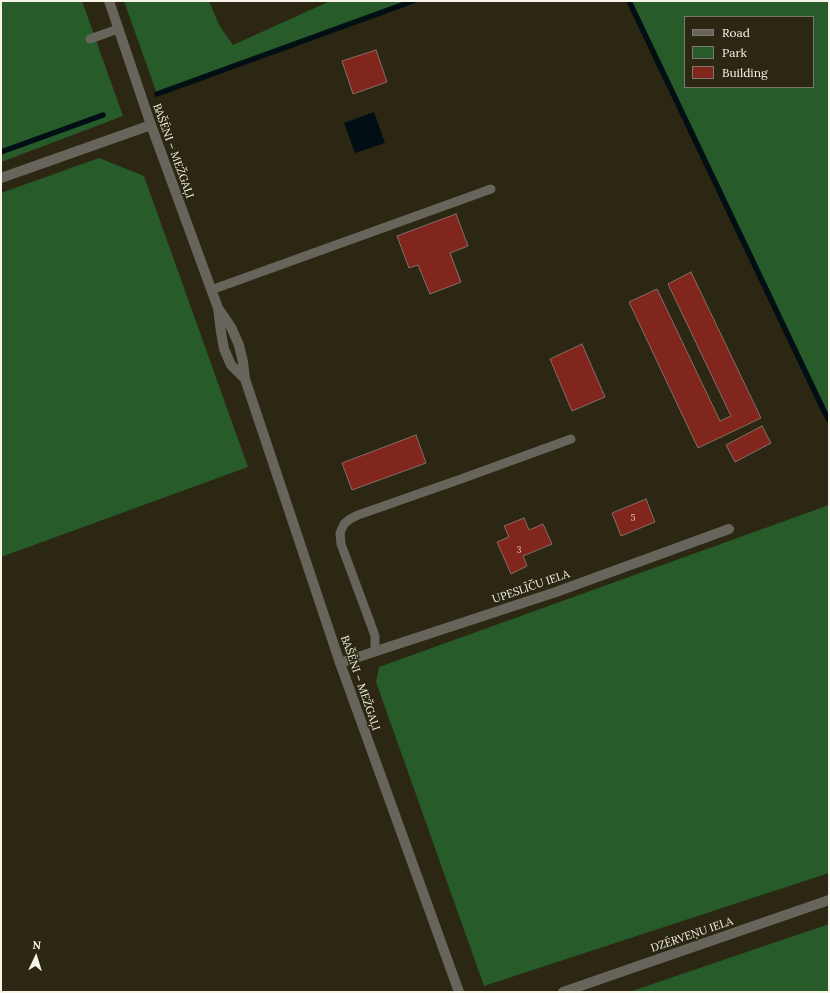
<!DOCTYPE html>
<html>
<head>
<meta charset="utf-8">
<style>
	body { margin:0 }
	#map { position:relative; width:830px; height:993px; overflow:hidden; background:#2b2713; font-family:Lora,serif }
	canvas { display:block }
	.frame { position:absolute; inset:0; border:2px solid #f7f5e8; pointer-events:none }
	.legend { position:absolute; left:684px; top:16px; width:130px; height:72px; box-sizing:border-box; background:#2b2713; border:1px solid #7d7968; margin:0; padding:5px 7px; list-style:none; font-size:12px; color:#f7f5e8 }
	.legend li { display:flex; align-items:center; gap:8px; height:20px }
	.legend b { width:20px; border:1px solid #7d7968 }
	.north { position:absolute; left:16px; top:937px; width:40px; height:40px; -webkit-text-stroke:3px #2b2713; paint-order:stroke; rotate:4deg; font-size:11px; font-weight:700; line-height:16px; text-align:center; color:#f7f5e8 }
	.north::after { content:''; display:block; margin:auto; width:14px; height:18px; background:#f7f5e8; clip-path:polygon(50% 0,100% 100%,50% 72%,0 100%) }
</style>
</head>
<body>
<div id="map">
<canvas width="830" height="993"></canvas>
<div class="frame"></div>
<ul class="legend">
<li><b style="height:5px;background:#67645b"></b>Road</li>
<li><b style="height:11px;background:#275b29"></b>Park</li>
<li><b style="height:11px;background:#81261d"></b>Building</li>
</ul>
<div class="north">N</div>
</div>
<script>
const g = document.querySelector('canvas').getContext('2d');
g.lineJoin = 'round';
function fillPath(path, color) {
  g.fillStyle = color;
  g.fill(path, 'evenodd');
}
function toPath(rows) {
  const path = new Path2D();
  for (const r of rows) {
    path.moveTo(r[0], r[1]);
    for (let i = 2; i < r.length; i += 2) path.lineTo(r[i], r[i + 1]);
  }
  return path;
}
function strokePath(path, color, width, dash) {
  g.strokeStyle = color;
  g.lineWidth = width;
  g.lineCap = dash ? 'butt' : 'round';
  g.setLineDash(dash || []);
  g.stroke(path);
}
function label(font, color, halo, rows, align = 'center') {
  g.font = font + ' Lora,serif';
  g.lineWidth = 3;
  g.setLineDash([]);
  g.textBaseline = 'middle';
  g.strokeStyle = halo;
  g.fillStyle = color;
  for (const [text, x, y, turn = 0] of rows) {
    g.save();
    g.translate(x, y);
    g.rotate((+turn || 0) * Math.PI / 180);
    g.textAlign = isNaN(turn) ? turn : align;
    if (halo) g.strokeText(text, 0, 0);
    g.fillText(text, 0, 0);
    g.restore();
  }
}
fillPath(toPath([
	[1,1,82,1,123,116,1,162],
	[124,1,209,1,219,25,233,45,330,1,413,1,157,94],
	[629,1,829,1,829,421,825,413],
	[685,17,813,17,813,87,685,87],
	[99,158,144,176,248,467,1,557,1,193],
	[829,505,829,873,484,986,376,682,379,667],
	[829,924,829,992,629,992]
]), '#275b29');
fillPath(toPath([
	[374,112,385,143,355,153,344,123]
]), '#010f14');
strokePath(toPath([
	[629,1,825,413,829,420],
	[157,94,413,1],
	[1,152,103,115]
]), '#010f14', 5.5);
const building = toPath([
	[376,50,387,82,353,94,342,61,376,50],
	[456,214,468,246,450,253,461,282,430,294,418,265,409,268,397,236,456,214],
	[691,272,761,418,698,448,629,302,657,289,720,421,731,416,668,284,691,272],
	[582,344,605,397,572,411,550,359,582,344],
	[762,426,771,443,735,462,726,445,762,426],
	[416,435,426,463,352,490,342,463,416,435],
	[646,499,655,522,621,536,612,513,646,499],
	[524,518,529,530,543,524,552,544,523,556,527,566,511,574,497,542,509,537,504,526,524,518]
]);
fillPath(building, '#81261d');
strokePath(building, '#876d68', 1);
strokePath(toPath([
	[90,39,118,29],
	[211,290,491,189],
	[375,651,375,636,370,622,341,544,340,533,344,524,350,519,358,515,461,479,571,439]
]), '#67645b', 9);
strokePath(toPath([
	[1,178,151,125],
	[340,663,556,592,729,529],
	[563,992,829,900]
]), '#67645b', 10);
strokePath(toPath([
	[109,1,151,125,218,308,221,332,224,349,231,365,245,379],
	[218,308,231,327,239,345,243,362,245,379,340,663,459,992]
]), '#67645b', 10);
label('9px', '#dac1b5', null, [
	["5",633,518],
	["3",519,550]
]);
label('11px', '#f7f5e8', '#2b2713', [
	["BAŠĒNI – MEŽGAĻI",173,151,70],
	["UPESLĪČU IELA",531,587,-19],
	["BAŠĒNI – MEŽGAĻI",360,683,71],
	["DZĒRVEŅU IELA",692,935,-19]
]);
</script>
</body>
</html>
